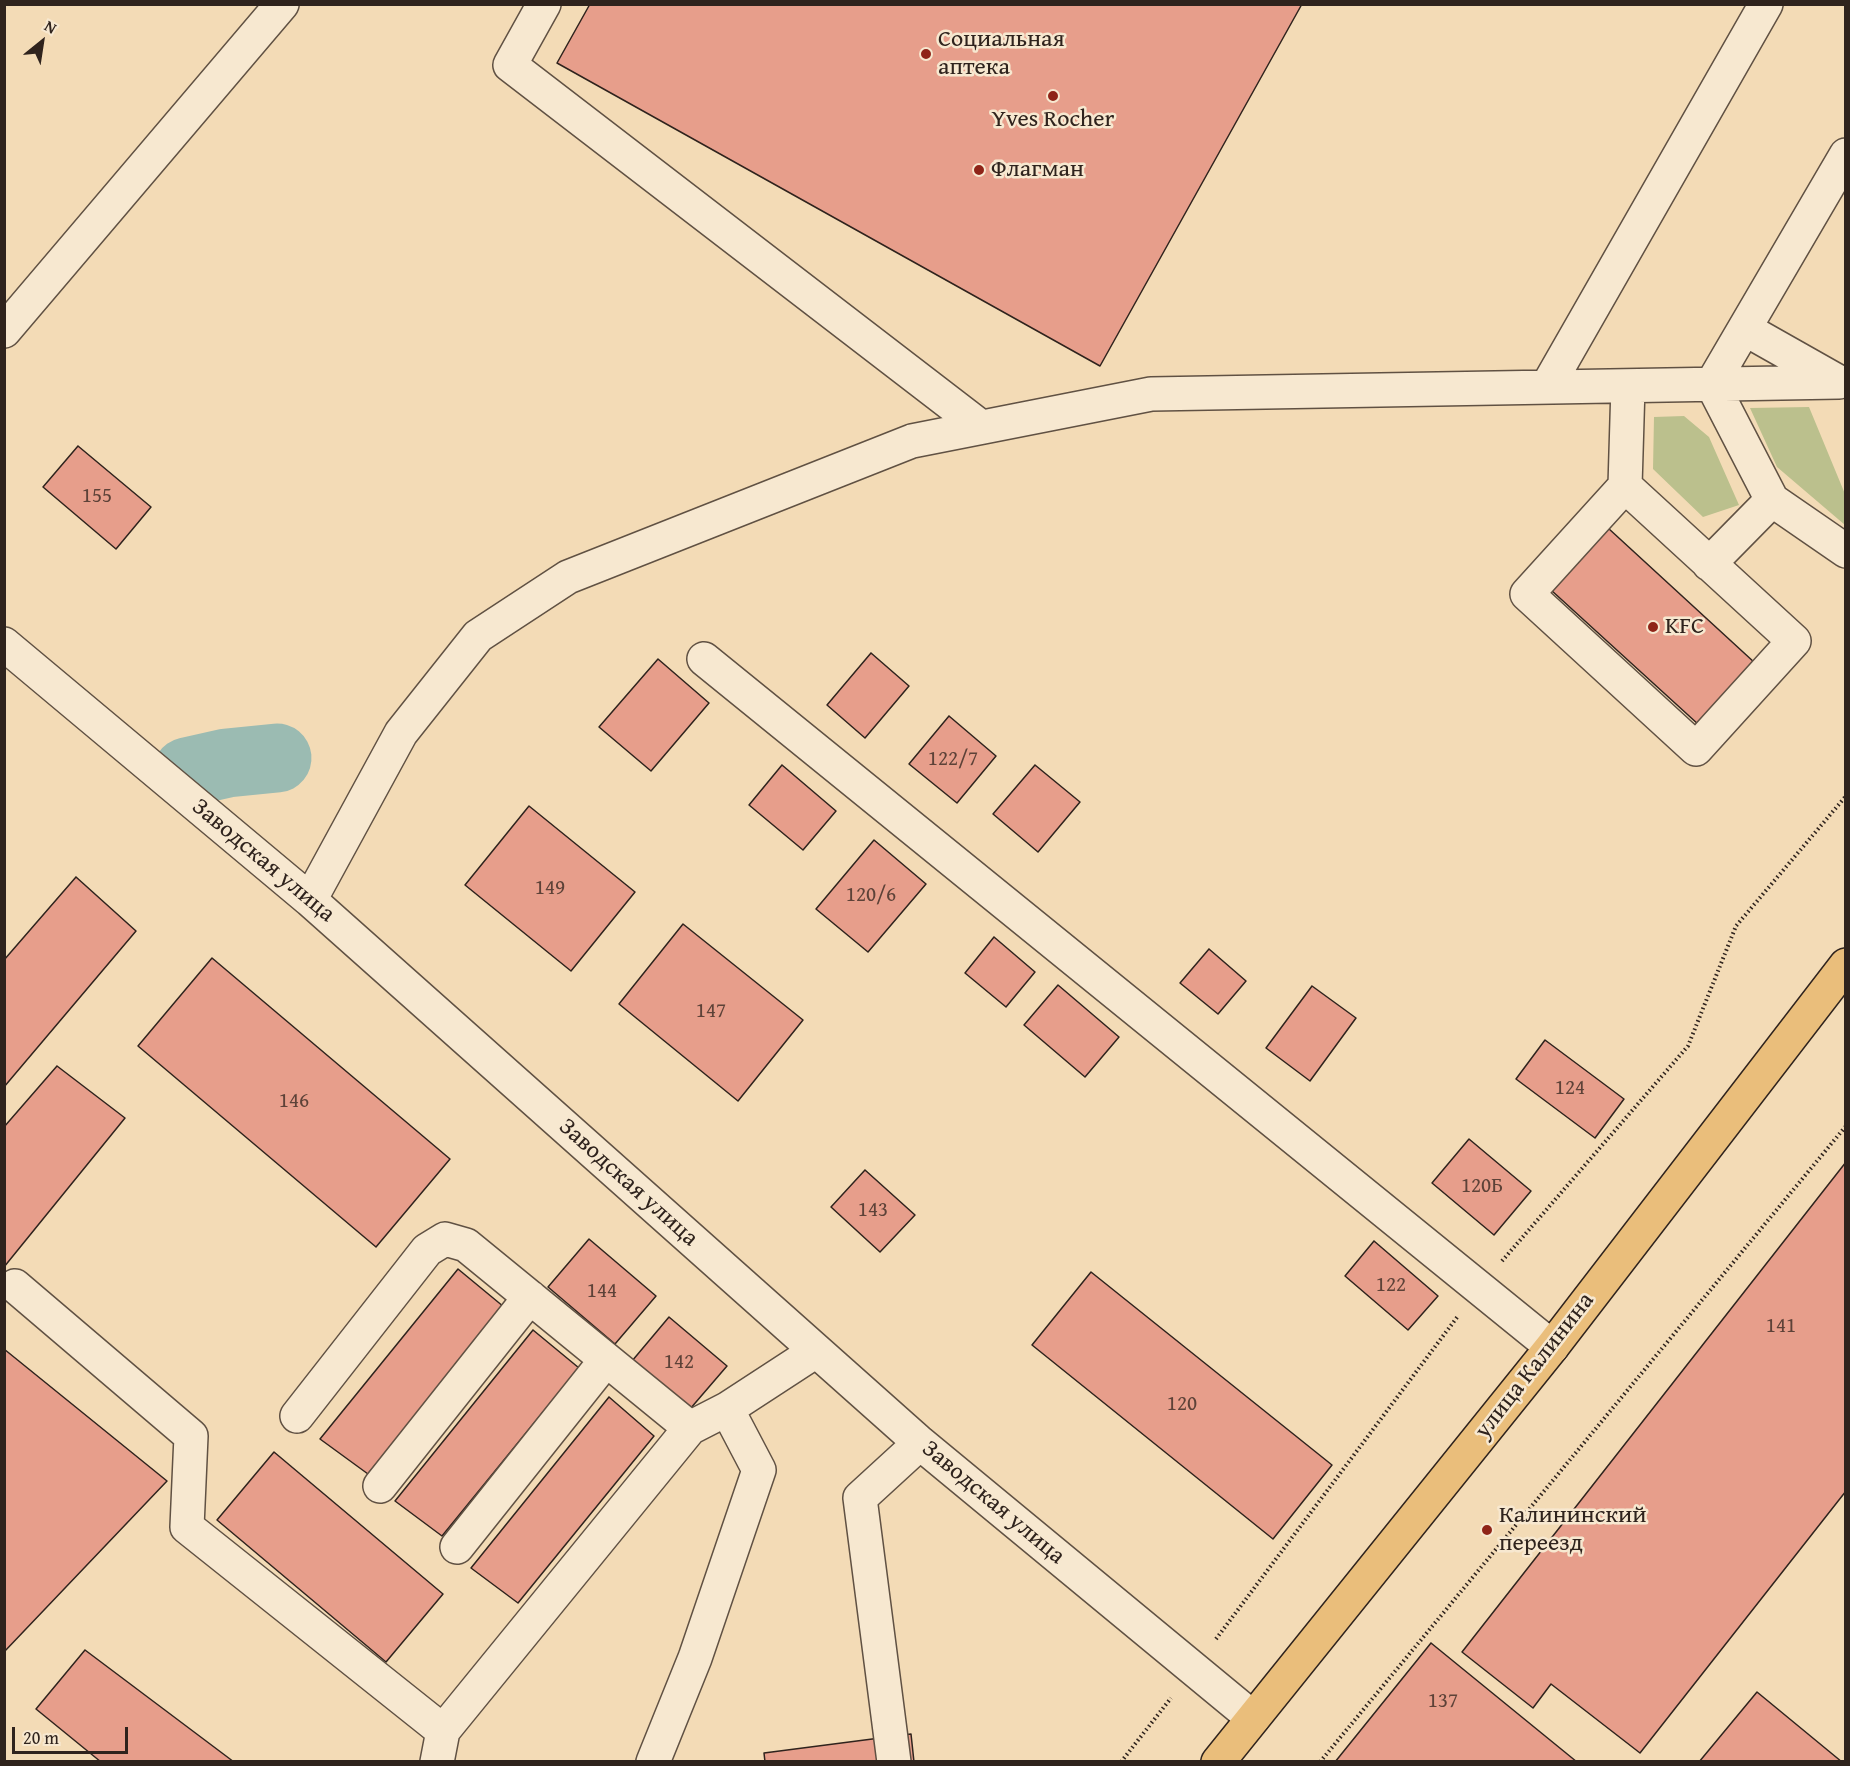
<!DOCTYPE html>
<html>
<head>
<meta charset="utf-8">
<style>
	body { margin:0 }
	#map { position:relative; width:1850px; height:1766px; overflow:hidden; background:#f3dbb6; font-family:"Gentium Book Plus",serif }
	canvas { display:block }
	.frame { position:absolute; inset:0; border:6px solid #2f231d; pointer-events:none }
	.north { position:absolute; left:12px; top:12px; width:60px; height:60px; -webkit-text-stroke:4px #f7e8d0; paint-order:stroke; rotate:30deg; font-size:16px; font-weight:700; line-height:24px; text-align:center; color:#2f231d }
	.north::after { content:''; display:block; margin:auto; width:21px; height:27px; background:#2f231d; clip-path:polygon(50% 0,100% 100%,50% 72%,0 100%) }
	.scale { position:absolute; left:12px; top:1727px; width:116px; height:27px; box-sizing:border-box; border:3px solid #2f231d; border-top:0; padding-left:8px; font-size:18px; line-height:21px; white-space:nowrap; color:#2f231d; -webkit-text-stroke:4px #f7e8d0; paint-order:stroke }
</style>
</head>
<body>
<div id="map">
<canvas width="1850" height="1766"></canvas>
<div class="frame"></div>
<div class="north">N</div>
<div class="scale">20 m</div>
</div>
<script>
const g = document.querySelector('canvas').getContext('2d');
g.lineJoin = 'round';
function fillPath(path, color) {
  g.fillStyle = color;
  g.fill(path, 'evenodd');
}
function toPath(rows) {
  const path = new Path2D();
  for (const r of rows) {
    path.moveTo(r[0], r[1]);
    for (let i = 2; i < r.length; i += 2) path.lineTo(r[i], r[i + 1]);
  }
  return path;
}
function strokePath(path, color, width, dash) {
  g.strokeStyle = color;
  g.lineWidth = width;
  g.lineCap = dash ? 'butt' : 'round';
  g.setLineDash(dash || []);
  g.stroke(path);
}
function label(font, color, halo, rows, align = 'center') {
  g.font = font + ' "Gentium Book Plus",serif';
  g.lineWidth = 5;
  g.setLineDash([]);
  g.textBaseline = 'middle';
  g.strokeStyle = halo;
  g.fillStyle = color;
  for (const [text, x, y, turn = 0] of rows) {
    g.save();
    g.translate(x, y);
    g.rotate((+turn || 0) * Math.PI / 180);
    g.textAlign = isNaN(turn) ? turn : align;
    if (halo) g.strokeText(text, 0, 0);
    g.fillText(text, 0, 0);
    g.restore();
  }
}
fillPath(toPath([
	[1809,407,1845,494,1845,525,1777,467,1750,408],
	[1684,416,1709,437,1739,505,1703,517,1653,469,1654,417]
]), '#bbc08d');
strokePath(toPath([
	[187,772,227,763,277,758]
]), '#9bbbb2', 69);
const building = toPath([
	[590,4,1302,4,1100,366,557,63,590,4],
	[78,446,151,507,116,549,43,487,78,446],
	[1608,528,1755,663,1699,725,1551,590,1608,528],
	[871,653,909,686,865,738,827,705,871,653],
	[658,659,709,703,651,771,599,727,658,659],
	[949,716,996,756,957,803,909,764,949,716],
	[782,765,836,811,803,850,749,805,782,765],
	[1035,765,1080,802,1038,852,993,814,1035,765],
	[529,806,635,892,571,971,465,885,529,806],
	[874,840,926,884,868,952,816,909,874,840],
	[76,877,136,931,4,1087,4,960,76,877],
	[683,924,803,1020,738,1101,619,1004,683,924],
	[994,937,1035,972,1006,1007,965,973,994,937],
	[1209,949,1246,981,1218,1014,1180,983,1209,949],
	[212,958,450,1159,376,1247,138,1046,212,958],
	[1058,985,1119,1037,1085,1077,1024,1025,1058,985],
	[1312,986,1356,1018,1310,1081,1266,1048,1312,986],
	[1545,1040,1624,1099,1595,1138,1516,1079,1545,1040],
	[57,1066,125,1118,4,1267,4,1127,57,1066],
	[1469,1139,1531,1191,1494,1235,1432,1183,1469,1139],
	[1846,1162,1846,1491,1640,1753,1551,1684,1533,1708,1462,1652,1846,1162],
	[865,1170,915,1215,880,1252,831,1207,865,1170],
	[589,1239,656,1296,615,1344,548,1287,589,1239],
	[1374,1241,1438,1296,1408,1330,1345,1276,1374,1241],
	[458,1269,504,1307,368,1474,320,1439,458,1269],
	[1091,1272,1332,1465,1273,1539,1032,1345,1091,1272],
	[669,1317,727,1366,690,1409,632,1361,669,1317],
	[533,1330,579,1368,442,1536,395,1501,533,1330],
	[4,1349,167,1481,4,1652,4,1349],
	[609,1397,654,1436,518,1603,471,1568,609,1397],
	[274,1452,443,1594,386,1662,217,1520,274,1452],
	[1431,1643,1577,1762,1335,1762,1431,1643],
	[85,1650,234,1762,101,1762,36,1709,85,1650],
	[1757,1692,1842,1762,1699,1762,1757,1692],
	[911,1734,914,1762,765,1762,764,1753,911,1734]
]);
fillPath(building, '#e79e8b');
strokePath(building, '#2f231d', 1.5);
const minor = toPath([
	[544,4,510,65,981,427],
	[1745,329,1837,381],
	[4,331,282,4],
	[1712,384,1846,155],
	[1712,384,1772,500,1846,551],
	[1547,387,1766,4],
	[1625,486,1794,641,1696,749,1527,594,1625,486,1628,386],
	[1709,564,1772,500],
	[4,644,310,900,920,1443,1253,1718],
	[704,659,1552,1347],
	[310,900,401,733,478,636,568,577,912,441,1151,394,1839,382],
	[15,1286,191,1436,187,1527,443,1731,690,1428],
	[297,1416,427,1250,445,1239,466,1245,690,1428,727,1409,816,1351],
	[380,1486,530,1297],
	[457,1547,606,1360],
	[437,1762,443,1731],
	[653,1762,695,1658,759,1470,727,1409],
	[894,1762,860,1498,920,1443]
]);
const major = toPath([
	[1218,1762,1552,1347,1846,965]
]);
strokePath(minor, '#605143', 36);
strokePath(major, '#2f231d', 36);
strokePath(toPath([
	[1502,1261,1688,1046,1736,926,1846,796],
	[1216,1639,1458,1316],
	[1121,1762,1171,1698],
	[1320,1762,1846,1126]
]), '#2f231d', 4, [1.5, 3]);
strokePath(minor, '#f7e8d0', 33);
strokePath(major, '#eabe7b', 33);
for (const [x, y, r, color] of [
	[926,54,6,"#8f2418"],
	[1053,96,6,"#8f2418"],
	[979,170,6,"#8f2418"],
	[1653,627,6,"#8f2418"],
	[1487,1530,6,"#8f2418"]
]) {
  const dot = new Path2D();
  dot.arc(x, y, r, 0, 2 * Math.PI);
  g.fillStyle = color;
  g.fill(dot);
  strokePath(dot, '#f7e8d0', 2);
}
label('21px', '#5d4238', null, [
	["155",97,497],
	["122/7",953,760],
	["149",550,889],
	["120/6",871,896],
	["147",711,1012],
	["124",1570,1089],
	["146",294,1102],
	["120Б",1482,1187],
	["143",873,1211],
	["122",1391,1286],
	["144",602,1292],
	["141",1781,1327],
	["142",679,1363],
	["120",1182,1405],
	["137",1443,1702]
]);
label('24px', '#2f231d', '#f7e8d0', [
	["Социальная",938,40],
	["аптека",938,68],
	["Yves Rocher",1053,120,"center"],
	["Флагман",991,170],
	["KFC",1665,627],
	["Калининский",1499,1516],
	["переезд",1499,1544]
], 'left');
label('24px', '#2f231d', '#f7e8d0', [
	["Заводская улица",263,861,40],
	["Заводская улица",628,1183,42],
	["улица Калинина",1535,1366,-52],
	["Заводская улица",993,1503,40]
]);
</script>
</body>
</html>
